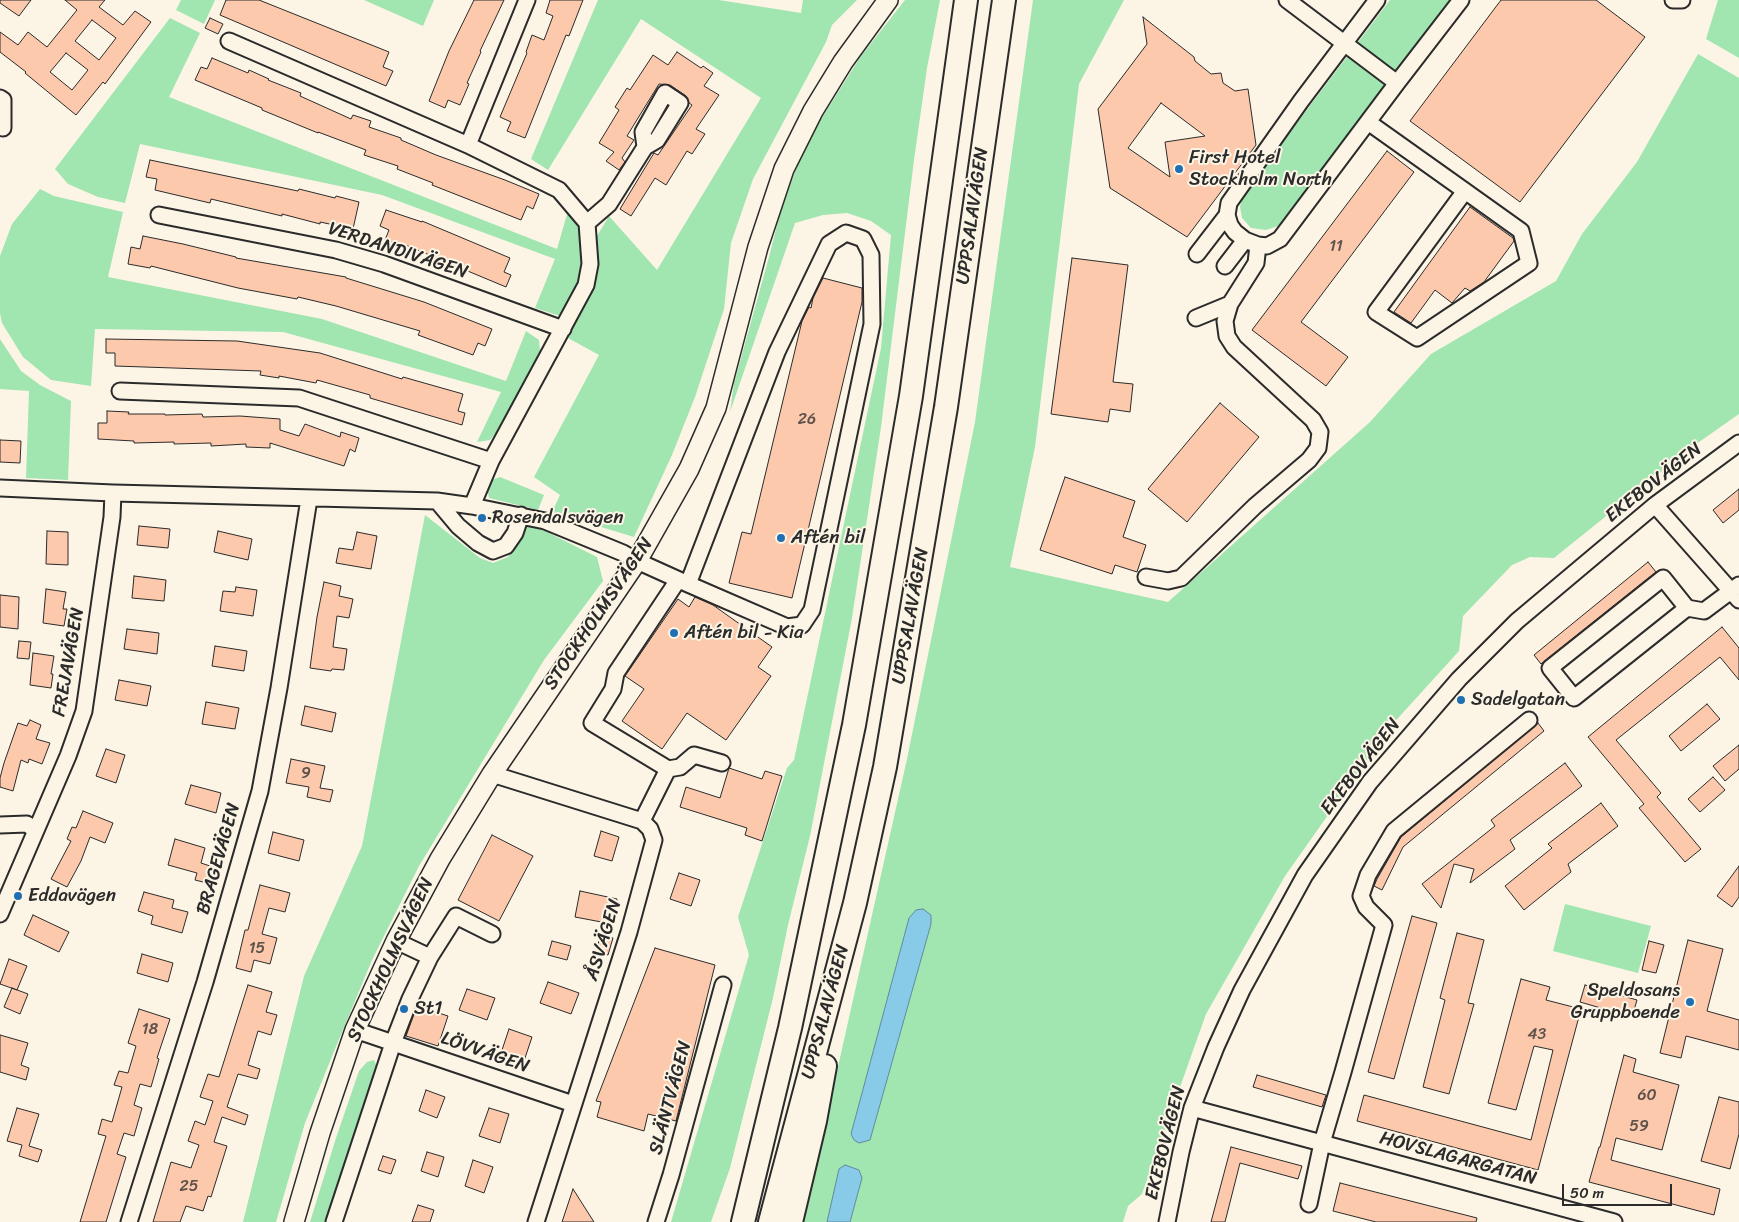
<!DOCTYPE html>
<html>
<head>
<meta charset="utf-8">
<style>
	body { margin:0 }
	#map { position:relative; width:1739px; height:1222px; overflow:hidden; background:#fcf5e5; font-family:Sriracha,sans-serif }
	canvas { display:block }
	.scale { position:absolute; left:1562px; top:1184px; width:110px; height:22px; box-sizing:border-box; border:2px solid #2b2b2b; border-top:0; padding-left:6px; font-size:15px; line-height:18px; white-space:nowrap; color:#2b2b2b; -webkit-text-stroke:4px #fcf5e5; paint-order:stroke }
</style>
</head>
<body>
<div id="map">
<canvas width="1739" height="1222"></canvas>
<div class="scale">50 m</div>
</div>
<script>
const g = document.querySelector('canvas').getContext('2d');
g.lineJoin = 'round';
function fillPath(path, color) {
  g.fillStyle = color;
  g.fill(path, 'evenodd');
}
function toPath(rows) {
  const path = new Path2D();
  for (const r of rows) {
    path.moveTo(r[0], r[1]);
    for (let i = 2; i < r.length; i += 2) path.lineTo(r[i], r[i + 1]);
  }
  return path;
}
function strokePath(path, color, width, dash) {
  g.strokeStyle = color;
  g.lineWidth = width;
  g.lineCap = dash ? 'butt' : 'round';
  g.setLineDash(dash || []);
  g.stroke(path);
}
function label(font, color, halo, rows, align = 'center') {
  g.font = font + ' Sriracha,sans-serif';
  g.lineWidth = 4;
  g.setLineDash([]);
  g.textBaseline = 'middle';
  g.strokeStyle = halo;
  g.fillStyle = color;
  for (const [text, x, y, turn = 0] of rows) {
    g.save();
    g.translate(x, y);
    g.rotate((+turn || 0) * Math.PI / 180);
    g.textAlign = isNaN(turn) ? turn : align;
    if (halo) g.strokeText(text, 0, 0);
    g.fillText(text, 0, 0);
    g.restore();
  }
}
fillPath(toPath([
	[181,0,215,0,204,24,176,10],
	[364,0,434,0,423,26],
	[598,0,719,0,801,13,803,0,857,0,832,25,826,42,753,179,731,243,724,309,695,397,672,455,634,537,552,512,560,495,534,477,599,355,568,338,592,291,598,261,597,236,609,216,657,270,761,98,641,19,548,170,531,159],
	[905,0,940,0,927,68,914,160,881,427,852,618,810,836,788,925,773,998,730,1168,711,1222,671,1222,749,955,738,917,787,768,794,760,881,348,891,235,871,221,847,213,823,215,795,223,730,412,734,383,769,257,781,209,798,164,816,127,861,56],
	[1033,0,1124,0,1079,84,1035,447,1010,567,1168,602,1370,422,1431,354,1556,281,1582,234,1637,162,1698,54,1739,78,1739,414,1692,447,1554,558,1530,557,1512,565,1463,616,1459,651,1390,727,1285,876,1206,1014,1142,1194,1128,1206,1123,1222,802,1222,833,1089,907,759,975,422],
	[1390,0,1452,0,1281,225,1266,230,1251,228,1242,218,1240,207,1243,194],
	[1718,0,1739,0,1739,58,1706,39],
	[170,18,200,33,169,97,557,249,568,211,578,227,585,252,579,278,563,317,535,308,555,259,382,195,140,144,125,203,98,197,68,184,55,169],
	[40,189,54,196,123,212,108,277,322,319,506,381,526,331,539,340,540,351,498,430,490,440,477,442,501,392,283,332,95,329,91,386,51,380,23,357,2,323,0,313,0,256,12,224],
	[0,339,21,371,40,385,71,401,68,480,26,478,29,391,0,389],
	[500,477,544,495,538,510,489,498,487,488,491,480],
	[425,515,480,558,493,563,508,557,526,525,545,531,597,557,603,581,544,660,419,866,372,960,335,1049,305,1123,276,1222,243,1222,304,976,362,846],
	[1565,904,1651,926,1638,973,1553,951],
	[374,1060,378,1069,325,1222,310,1222,336,1138,359,1071,367,1062]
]), '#a1e5b0');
const water = toPath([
	[923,909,931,915,931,924,870,1140,859,1143,854,1140,851,1134,909,918,916,910,923,909],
	[845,1165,859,1170,862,1178,850,1222,827,1222,839,1169,845,1165]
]);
fillPath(water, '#87cbe8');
strokePath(water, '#628b9c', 1);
const building = toPath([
	[0,0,31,0,19,16,0,3,0,0],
	[65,0,105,0,99,7,123,25,135,11,151,22,105,84,103,82,76,115,25,73,26,72,0,52,0,32,18,45,28,32,47,47,77,10,65,0],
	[92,20,116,38,99,60,75,41,92,20],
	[66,53,88,70,72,90,50,72,66,53],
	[226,0,259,0,389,52,383,67,393,71,386,86,220,15,226,0],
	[474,0,504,0,480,51,481,52,467,83,469,84,460,105,448,100,445,108,429,101,449,51,474,0],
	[550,0,583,0,569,36,566,35,525,138,507,131,511,122,500,117,527,53,526,52,532,35,544,40,553,16,546,13,550,0],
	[1501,0,1596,0,1645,37,1520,202,1410,121,1501,0],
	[1143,17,1194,57,1195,61,1211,74,1221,73,1223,83,1235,91,1248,89,1256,145,1187,237,1110,188,1098,109,1147,44,1143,17],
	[1161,103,1205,136,1165,142,1170,177,1128,148,1161,103],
	[210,18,223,24,218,34,205,28,210,18],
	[677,52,701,68,703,66,713,73,704,86,719,95,696,129,705,134,692,154,687,151,666,185,655,178,631,216,620,209,654,153,658,155,692,105,689,103,686,96,670,85,659,84,627,136,634,140,622,158,625,162,619,170,606,161,614,152,599,143,619,110,615,107,627,88,630,90,653,55,668,65,677,52],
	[212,58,248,73,249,70,269,79,268,80,301,93,300,96,351,119,353,115,371,121,369,127,401,138,401,140,436,155,505,180,539,194,533,209,527,206,521,220,432,185,433,183,397,169,398,166,364,155,366,150,318,132,318,133,262,110,262,108,195,80,201,67,207,69,212,58],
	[1387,151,1414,172,1301,322,1348,357,1326,386,1252,330,1387,151],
	[150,160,298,191,299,189,335,198,336,196,359,202,353,229,320,222,320,224,282,214,282,216,211,199,210,203,155,190,157,179,146,177,150,160],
	[1470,207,1513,238,1514,241,1484,282,1470,291,1465,288,1452,303,1435,290,1411,323,1394,312,1470,207],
	[386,210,422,222,422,221,510,258,504,272,511,275,506,287,403,244,403,246,385,240,389,230,380,226,386,210],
	[143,236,183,244,236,257,236,258,346,277,346,278,424,302,492,329,485,346,478,343,473,355,418,335,420,331,336,306,298,297,297,299,238,288,151,266,150,268,128,264,131,247,140,249,143,236],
	[1072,258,1128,265,1113,382,1133,384,1130,412,1110,409,1108,422,1051,414,1072,258],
	[823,278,862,288,862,302,792,598,729,583,742,532,751,534,802,321,809,307,811,308,813,298,823,278],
	[106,339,237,341,320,353,402,379,403,377,463,394,458,411,465,413,462,425,370,398,370,395,317,380,316,383,279,376,279,378,260,375,261,371,115,366,115,353,106,353,106,339],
	[1220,403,1259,437,1187,522,1148,489,1220,403],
	[107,411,129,412,128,414,165,414,165,415,202,414,203,417,240,416,280,419,280,430,299,436,305,424,340,437,341,432,359,438,355,452,350,449,344,466,270,443,270,448,246,447,246,444,211,446,211,443,174,444,174,442,134,443,134,441,98,439,98,423,107,423,107,411],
	[0,440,21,441,20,463,0,462,0,440],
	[1065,477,1135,501,1123,537,1146,545,1137,572,1115,565,1112,574,1040,550,1065,477],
	[1739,489,1739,510,1723,523,1713,510,1739,489],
	[139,526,170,529,168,548,137,545,139,526],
	[47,531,68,532,68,565,46,564,47,531],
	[218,531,252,539,248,560,214,552,218,531],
	[357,532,377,536,371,569,336,563,339,548,353,550,357,532],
	[1648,562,1656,572,1541,664,1534,655,1648,562],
	[134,576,166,580,164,601,132,598,134,576],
	[324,582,341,586,339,596,353,599,349,618,337,616,333,647,347,649,344,670,332,669,331,671,310,668,317,617,324,582],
	[236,587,257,590,253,616,220,611,223,591,235,592,236,587],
	[46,589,66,592,63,609,67,609,64,626,43,623,46,589],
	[0,595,19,597,18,629,0,627,0,595],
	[695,597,713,605,772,647,758,667,771,676,726,740,687,713,662,749,622,721,644,689,625,676,678,599,689,607,695,597],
	[1722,627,1739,648,1739,680,1720,657,1616,740,1661,793,1657,797,1701,849,1685,862,1639,808,1644,804,1588,737,1722,627],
	[127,629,159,633,157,654,124,649,127,629],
	[19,641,31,642,29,659,17,658,19,641],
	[215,646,247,651,244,671,212,666,215,646],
	[33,653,54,656,51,674,53,674,51,688,30,685,33,653],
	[119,680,151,686,147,706,115,700,119,680],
	[206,702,239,708,235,729,202,724,206,702],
	[1707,704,1720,719,1681,751,1669,736,1707,704],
	[305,706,336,713,332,732,301,725,305,706],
	[30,720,41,725,36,739,50,743,42,764,29,759,28,763,21,760,13,791,0,787,0,778,4,763,18,723,27,726,30,720],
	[1538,723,1544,731,1403,847,1382,890,1374,886,1377,879,1401,837,1538,723],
	[1739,745,1739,769,1725,781,1713,766,1739,745],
	[106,749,125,755,116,783,96,776,106,749],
	[291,759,325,766,320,788,333,790,330,802,307,797,309,787,286,783,291,759],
	[1565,763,1582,786,1510,840,1515,849,1470,883,1474,869,1454,864,1441,908,1422,884,1495,826,1491,820,1565,763],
	[729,768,762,779,765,771,782,776,762,841,745,835,747,828,680,807,686,787,720,798,729,768],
	[1713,777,1725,790,1700,812,1688,799,1713,777],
	[191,785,221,793,216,813,185,804,191,785],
	[1601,803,1618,826,1568,864,1571,872,1524,910,1505,886,1552,848,1548,844,1601,803],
	[83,811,113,823,105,843,90,837,81,861,67,887,51,879,71,841,67,839,72,827,76,828,83,811],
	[601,831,619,837,612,861,594,856,601,831],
	[273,832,304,840,299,861,268,853,273,832],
	[492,835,533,856,499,921,458,900,492,835],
	[175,839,205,848,201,863,216,868,211,884,195,880,197,873,168,865,175,839],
	[1739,866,1739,897,1732,907,1717,896,1739,866],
	[679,873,700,880,691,906,670,899,679,873],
	[260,885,290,893,285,912,269,908,262,934,277,938,270,964,254,960,251,972,236,968,245,930,248,930,260,885],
	[580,891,617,899,612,924,575,917,580,891],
	[144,892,174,900,172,908,188,912,182,933,151,924,153,916,138,911,144,892],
	[33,915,69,932,59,952,24,935,33,915],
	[1412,916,1437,923,1394,1079,1368,1072,1412,916],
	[1457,933,1484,940,1468,1003,1474,1004,1449,1094,1423,1087,1445,1000,1440,998,1457,933],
	[601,934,613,938,608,955,596,951,601,934],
	[1688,940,1723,949,1707,1011,1739,1020,1739,1050,1686,1036,1681,1058,1660,1053,1688,940],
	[552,941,571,946,567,960,548,955,552,941],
	[1649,941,1664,945,1656,973,1642,970,1649,941],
	[655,948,715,965,676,1121,648,1114,644,1131,597,1117,601,1102,596,1101,655,948],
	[142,954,173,963,168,982,137,973,142,954],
	[9,959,27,966,17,990,0,984,9,959],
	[1521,979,1550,987,1546,1000,1581,1009,1538,1170,1357,1121,1364,1095,1531,1140,1553,1050,1534,1046,1516,1110,1488,1103,1521,979],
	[548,982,579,993,571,1014,540,1003,548,982],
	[248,985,272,992,266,1012,277,1015,271,1035,258,1031,248,1065,260,1069,257,1079,238,1074,227,1107,248,1115,245,1125,222,1117,214,1142,227,1146,211,1197,208,1196,203,1211,186,1206,180,1222,153,1222,171,1162,191,1168,199,1145,188,1141,195,1121,205,1125,213,1101,200,1097,208,1074,219,1077,248,985],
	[1585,985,1637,1000,1632,1017,1580,1002,1585,985],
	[12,988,28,994,20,1014,4,1007,12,988],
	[467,989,495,998,487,1020,459,1010,467,989],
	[417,1006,448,1016,438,1046,406,1036,417,1006],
	[139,1009,170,1019,157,1058,159,1059,151,1087,140,1084,134,1105,142,1108,134,1136,124,1133,117,1154,126,1157,106,1222,80,1222,106,1136,98,1134,102,1119,112,1122,122,1087,114,1085,119,1071,128,1073,136,1046,128,1043,139,1009],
	[509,1029,532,1037,524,1061,501,1053,509,1029],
	[0,1035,28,1043,21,1065,29,1068,26,1080,0,1072,0,1035],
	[1624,1055,1636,1059,1633,1072,1679,1085,1662,1150,1616,1138,1611,1160,1720,1189,1714,1215,1589,1182,1599,1147,1600,1147,1624,1055],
	[1257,1075,1326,1095,1322,1107,1253,1087,1257,1075],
	[426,1090,445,1097,437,1118,419,1111,426,1090],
	[1719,1097,1739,1102,1739,1134,1730,1169,1701,1161,1719,1097],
	[17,1108,39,1114,29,1146,42,1150,38,1162,19,1156,22,1145,7,1141,17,1108],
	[489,1108,509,1114,500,1143,479,1136,489,1108],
	[1231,1147,1302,1166,1298,1179,1240,1163,1225,1222,1211,1222,1231,1147],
	[427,1152,444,1157,438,1177,421,1171,427,1152],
	[383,1156,396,1160,391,1174,378,1170,383,1156],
	[473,1160,493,1167,484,1193,465,1186,473,1160],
	[1340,1183,1477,1218,1476,1222,1376,1222,1333,1211,1340,1183],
	[573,1189,594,1222,562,1222,573,1189],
	[418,1205,434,1210,430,1222,412,1222,418,1205]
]);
fillPath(building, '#fcc9ac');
strokePath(building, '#2b2b2b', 1);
const minor = toPath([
	[1287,0,1397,83],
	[1377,0,1301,101,1229,203,1227,215,1230,225,1235,232,1245,240,1258,245,1267,246,1280,239,1397,83,1461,0],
	[1673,0,1682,0],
	[229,41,468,145,559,190,587,223,590,264,586,285,491,461,472,506],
	[0,98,3,100,3,128],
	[1368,122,1465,191,1521,231,1529,263,1417,338,1376,312,1465,191],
	[468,145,527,0],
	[159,215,336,250,384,264,563,329],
	[587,223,609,204,645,147,657,140,680,103,665,93,643,132,645,147],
	[1197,254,1227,215],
	[1225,266,1245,240],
	[1196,318,1230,304,1256,263,1258,245],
	[120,391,299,398,491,461],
	[0,488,113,493,437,501,472,506,545,521,623,553,637,561,688,584,787,627,802,625,812,610,872,324,871,255,863,239,846,233,829,244,777,352,688,584],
	[437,501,458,526,478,543,493,551,506,546,515,533,521,515],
	[1655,505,1739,600],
	[1146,577,1168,581,1181,578,1255,506,1309,460,1318,448,1320,432,1313,420,1234,347,1227,336,1225,321,1230,304],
	[1687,608,1574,698,1550,668,1663,578,1687,608,1704,611,1739,585],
	[668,769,680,767,694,755,722,763],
	[492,774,642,821,650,829,654,840,629,932,536,1222],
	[642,821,668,769,592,723,613,689,616,673,678,580],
	[0,825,27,824,35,830],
	[0,914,68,756,84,711,112,517,113,493],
	[430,957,456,916,492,934],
	[355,1030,573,1104],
	[1192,1108,1614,1222],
	[1309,1204,1322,1143,1343,1072,1384,925,1366,907,1361,896,1368,875,1394,831,1529,720],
	[129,1222,205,982,260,791,279,688,309,499],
	[334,1222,393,1043,410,999,430,957,396,941],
	[656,1222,671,1175,723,985],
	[1167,1222,1181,1152,1192,1108,1216,1047,1242,990,1305,875,1370,782,1459,679,1517,621,1655,505,1739,443]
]);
const major = toPath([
	[294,1222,320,1133,355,1030,396,941,440,859,492,774,637,561,689,469,716,408,758,247,784,169,813,111,843,62,888,0]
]);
const highway = toPath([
	[743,1222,790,1028,854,725,911,396,966,0],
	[770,1222,855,903,885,767,946,407,1004,0],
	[791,1222,815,1121,825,1066]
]);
strokePath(minor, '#2b2b2b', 19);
strokePath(major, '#2b2b2b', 22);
strokePath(highway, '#2b2b2b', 26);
strokePath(minor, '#fcf5e5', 15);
strokePath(major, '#fcf5e5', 19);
strokePath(highway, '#fcf5e5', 22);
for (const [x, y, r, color] of [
	[1179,169,5,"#1f6fb2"],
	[482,518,5,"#1f6fb2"],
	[781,538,5,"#1f6fb2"],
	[674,633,5,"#1f6fb2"],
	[1461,700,5,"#1f6fb2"],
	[18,896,5,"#1f6fb2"],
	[1690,1002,5,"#1f6fb2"],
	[404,1009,5,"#1f6fb2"]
]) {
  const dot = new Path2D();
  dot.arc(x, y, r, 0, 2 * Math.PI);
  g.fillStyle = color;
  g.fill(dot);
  strokePath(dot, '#fcf5e5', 2);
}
label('16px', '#5f524b', null, [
	["11",1336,247],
	["26",807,420],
	["9",306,774],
	["15",257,949],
	["18",150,1030],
	["43",1537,1035],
	["60",1647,1096],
	["59",1639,1127],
	["25",189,1187]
]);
label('19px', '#2b2b2b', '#fcf5e5', [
	["First Hotel",1189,158],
	["Stockholm North",1189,180],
	["Rosendalsvägen",492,518],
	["Aftén bil",791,538],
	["Aftén bil - Kia",684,633],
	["Sadelgatan",1471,700],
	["Eddavägen",28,896],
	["Speldosans",1680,991,"right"],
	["Gruppboende",1680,1013,"right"],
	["St1",414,1009]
], 'left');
label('19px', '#2b2b2b', '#fcf5e5', [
	["UPPSALAVÄGEN",973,216,-82],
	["VERDANDIVÄGEN",398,251,18],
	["EKEBOVÄGEN",1654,483,-38],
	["STOCKHOLMSVÄGEN",599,614,-56],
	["UPPSALAVÄGEN",911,616,-80],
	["FREJAVÄGEN",69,662,-80],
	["EKEBOVÄGEN",1361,767,-52],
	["BRAGEVÄGEN",219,859,-74],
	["ÅSVÄGEN",604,940,-73],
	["STOCKHOLMSVÄGEN",391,960,-65],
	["UPPSALAVÄGEN",826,1012,-75],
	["LÖVVÄGEN",485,1053,19],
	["SLÄNTVÄGEN",671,1098,-75],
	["EKEBOVÄGEN",1166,1143,-76],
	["HOVSLAGARGATAN",1458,1159,15]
]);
</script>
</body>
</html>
